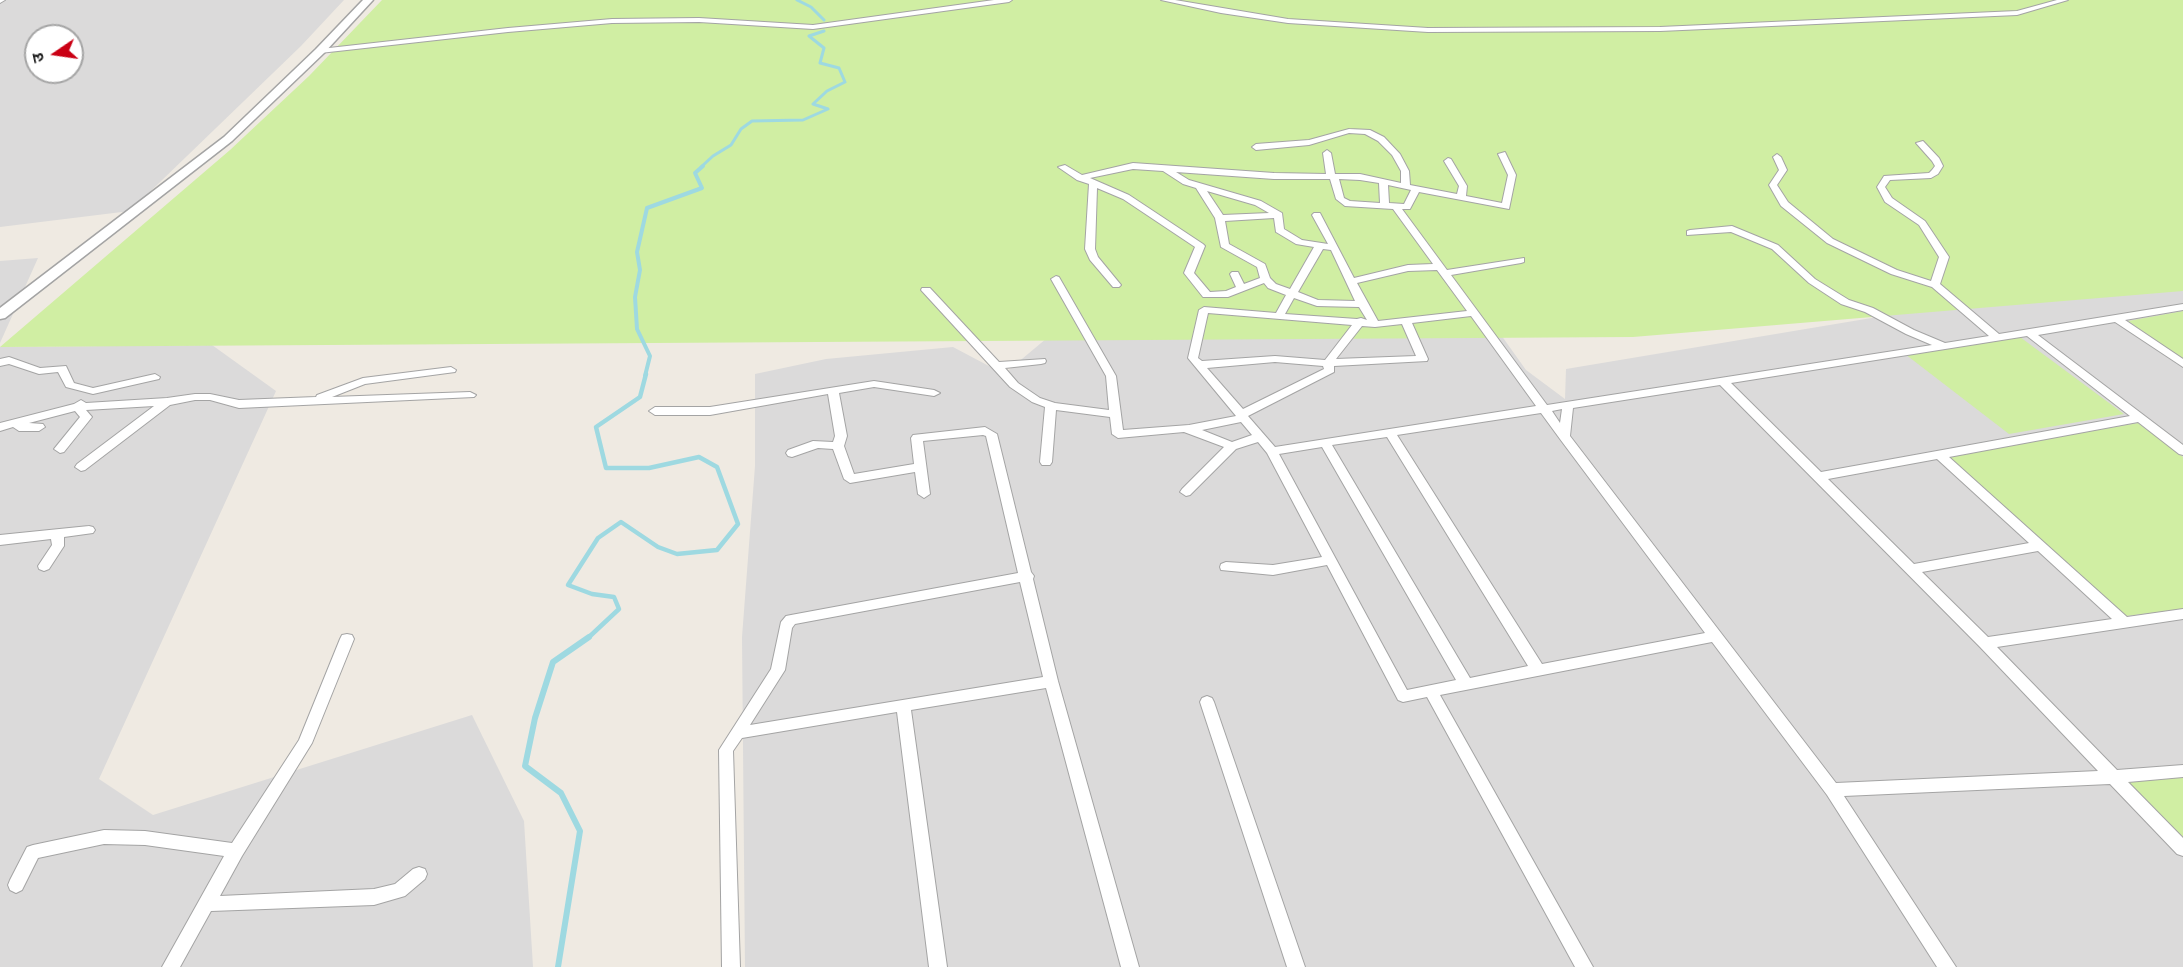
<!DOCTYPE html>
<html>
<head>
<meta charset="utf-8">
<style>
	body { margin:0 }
	#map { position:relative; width:2183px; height:967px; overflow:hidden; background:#efeae2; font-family:"Fira Sans Condensed","Noto Sans Devanagari",sans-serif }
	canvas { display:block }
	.north { position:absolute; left:24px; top:24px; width:60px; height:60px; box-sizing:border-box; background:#fff; border:2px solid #a5a5a5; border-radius:50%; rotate:257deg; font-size:16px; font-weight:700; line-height:24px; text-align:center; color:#1d1d1d }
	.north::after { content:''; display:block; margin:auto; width:21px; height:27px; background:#ca0014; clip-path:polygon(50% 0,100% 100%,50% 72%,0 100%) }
</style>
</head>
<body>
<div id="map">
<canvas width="2183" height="967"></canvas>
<div class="north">उ</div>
</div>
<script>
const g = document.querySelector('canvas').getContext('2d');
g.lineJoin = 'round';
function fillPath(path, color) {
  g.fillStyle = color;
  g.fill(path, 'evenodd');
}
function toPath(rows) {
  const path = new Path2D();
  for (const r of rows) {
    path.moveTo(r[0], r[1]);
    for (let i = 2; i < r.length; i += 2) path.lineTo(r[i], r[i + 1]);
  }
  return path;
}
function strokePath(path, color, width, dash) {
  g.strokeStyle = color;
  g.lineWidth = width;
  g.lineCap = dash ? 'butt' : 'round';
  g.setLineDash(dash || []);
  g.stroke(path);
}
fillPath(toPath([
	[0,0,344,0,301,46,130,211,0,227],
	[36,36,72,36,72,72,36,72],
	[1422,224,1526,370,1565,399,1566,369,2183,266,2183,967,745,967,742,637,755,466,755,374,826,359,953,347,1004,374,1114,282],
	[38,258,0,343,0,261],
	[212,345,276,391,99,779,153,815,472,715,524,821,533,967,0,967,0,347]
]), '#dbdada');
fillPath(toPath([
	[382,0,2183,0,2183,291,1633,337,0,347,230,150,309,76],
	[2183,311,2183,359,2128,321],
	[2020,337,2124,414,2009,434,1905,354],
	[2138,423,2183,457,2183,609,2126,616,1944,457],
	[2183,777,2183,841,2127,781]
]), '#d0eea3');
strokePath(toPath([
	[797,0,811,7,824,20],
	[701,167,713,156,731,145,741,129,752,121,803,120,828,109,813,104,827,91,845,82,839,68,820,63,824,48,809,36,824,31]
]), '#9ed9e1', 3);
strokePath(toPath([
	[645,376,650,356,637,329,635,297,640,270,637,252,647,208,702,188,695,173,703,166]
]), '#9ed9e1', 4);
strokePath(toPath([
	[588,638,619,609,614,597,592,594,568,585,598,538,621,522,658,547,677,554,717,550,738,524,717,467,699,457,649,468,606,468,596,427,640,397,646,374]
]), '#9ed9e1', 4.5);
strokePath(toPath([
	[558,967,580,831,561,793,525,766,535,718,553,662,589,637]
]), '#9ed9e1', 6);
const minor = toPath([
	[0,0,5,0,0,3,0,0],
	[994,0,1012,0,1009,2,813,29,699,22,612,23,508,32,320,53,316,51,320,49,508,28,612,19,699,18,813,25,994,0],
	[1161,0,1175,0,1288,19,1428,28,1660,27,2017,11,2057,0,2068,0,2017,15,1660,31,1428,32,1288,23,1221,13,1161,0],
	[1349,129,1370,130,1384,137,1400,154,1409,171,1410,185,1457,194,1459,186,1444,161,1448,158,1451,159,1467,186,1466,196,1502,203,1508,175,1498,154,1505,152,1516,175,1509,209,1419,192,1410,209,1402,209,1447,270,1524,258,1524,262,1521,263,1451,275,1547,405,1932,345,1906,334,1865,312,1841,304,1809,283,1772,249,1731,232,1687,235,1687,231,1690,230,1732,226,1778,245,1815,279,1849,300,1873,308,1914,330,1945,343,1989,336,1932,287,1891,274,1827,243,1781,206,1769,185,1779,170,1773,157,1777,154,1781,157,1787,170,1777,185,1788,202,1833,239,1897,270,1931,281,1939,257,1919,225,1885,202,1877,187,1884,176,1929,173,1932,170,1935,166,1932,161,1916,143,1923,141,1939,158,1943,166,1938,174,1931,178,1890,180,1885,187,1892,198,1925,221,1949,257,1940,284,1999,334,2183,304,2183,310,2125,320,2183,359,2183,367,2115,322,2038,335,2183,445,2183,455,2179,454,2138,422,1949,457,2127,617,2183,609,2183,619,1997,647,2117,770,2183,765,2183,777,2128,782,2183,838,2183,856,2177,854,2110,784,1844,796,1956,967,1937,967,1827,795,1712,642,1440,695,1593,967,1575,967,1427,697,1403,702,1398,700,1327,565,1273,575,1221,570,1220,567,1221,564,1226,562,1273,565,1322,557,1267,453,1258,442,1236,449,1190,495,1186,496,1180,492,1182,489,1224,447,1184,432,1118,438,1112,434,1110,417,1056,410,1052,462,1050,465,1042,465,1040,462,1045,407,1032,402,1010,387,921,290,922,288,930,288,999,362,1045,359,1046,361,1045,363,1041,364,1005,368,1018,383,1040,398,1055,403,1109,410,1106,376,1051,279,1056,276,1059,277,1116,376,1123,430,1189,425,1236,416,1188,358,1199,310,1204,307,1276,313,1286,295,1268,288,1264,283,1228,297,1203,297,1184,273,1195,247,1123,199,1097,188,1095,249,1098,257,1121,285,1119,287,1113,287,1090,260,1085,249,1089,184,1077,180,1058,167,1065,165,1082,175,1133,163,1274,173,1326,174,1323,153,1327,150,1331,153,1335,174,1360,174,1401,183,1401,171,1392,155,1378,141,1365,134,1349,133,1309,145,1256,150,1252,147,1256,144,1309,140,1349,129],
	[1133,169,1163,171,1183,184,1196,188,1215,218,1221,247,1257,267,1260,278,1244,284,1238,272,1232,272,1230,274,1236,287,1226,291,1210,292,1194,273,1205,246,1203,244,1129,195,1090,178,1133,169],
	[1176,172,1274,179,1330,179,1336,199,1345,206,1393,209,1433,264,1408,265,1354,278,1320,213,1314,213,1312,215,1328,244,1302,240,1284,229,1282,213,1261,201,1189,180,1176,172],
	[1339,179,1360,180,1379,183,1380,203,1350,201,1344,198,1339,179],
	[1388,185,1411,190,1404,204,1389,203,1388,185],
	[1207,191,1255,205,1269,213,1223,215,1207,191],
	[1274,218,1276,232,1296,244,1314,247,1290,289,1276,284,1270,278,1265,264,1229,244,1225,221,1274,218],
	[1323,249,1331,250,1355,301,1318,300,1298,292,1323,249],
	[1437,270,1467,311,1378,321,1357,283,1408,271,1437,270],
	[1294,298,1317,306,1359,307,1367,320,1361,318,1357,319,1285,314,1294,298],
	[1208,313,1352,325,1325,360,1275,356,1202,361,1198,358,1208,313],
	[1471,316,1536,406,1275,447,1248,416,1334,372,1334,366,1427,361,1428,359,1412,323,1471,316],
	[1402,324,1416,356,1336,359,1362,326,1375,327,1402,324],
	[2027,336,2130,416,1821,472,1731,383,2027,336],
	[1275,362,1323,366,1324,369,1243,409,1207,368,1275,362],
	[1720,385,1980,647,2098,771,1836,783,1570,436,1573,408,1720,385],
	[1562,409,1560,423,1552,411,1562,409],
	[1541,413,1560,439,1705,633,1542,664,1397,435,1541,413],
	[1241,422,1252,435,1232,442,1202,430,1241,422],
	[1387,437,1528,666,1470,678,1332,445,1387,437],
	[1322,447,1456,680,1407,690,1279,454,1322,447],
	[1937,459,2029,543,1914,564,1828,479,1937,459],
	[2038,551,2112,619,1988,637,1922,572,2038,551],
	[9,357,40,368,66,366,74,383,93,388,155,374,160,377,159,379,93,394,66,387,58,372,39,374,9,364,0,366,0,359,9,357],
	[451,367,456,370,455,372,365,384,332,397,470,392,476,395,474,397,239,408,210,400,195,400,170,405,85,470,81,471,75,467,77,464,154,406,86,410,92,417,64,452,60,453,54,449,80,417,75,411,29,423,43,424,45,427,39,431,19,431,13,427,0,431,0,423,74,404,81,400,86,403,167,398,195,394,210,394,239,400,316,397,317,395,363,378,451,367],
	[874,381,934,390,940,393,934,396,874,387,839,393,847,436,844,446,854,474,914,464,911,438,913,435,985,427,997,434,1031,572,1034,576,1033,579,1058,681,1139,967,1121,967,1046,688,911,710,947,967,929,967,897,712,742,738,733,751,740,967,722,967,719,750,771,669,781,622,786,616,791,615,1018,573,986,436,983,435,923,441,930,494,924,498,918,494,915,472,850,483,844,479,833,449,818,448,792,457,788,456,786,453,788,450,813,441,833,442,835,436,828,394,710,415,655,415,649,411,655,407,710,407,874,381],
	[1020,582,1043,677,750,725,785,670,792,628,795,624,1020,582],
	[89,526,93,527,95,530,93,533,64,537,64,546,62,549,49,569,44,571,39,569,38,566,52,545,51,539,0,545,0,535,89,526],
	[347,634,352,635,354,639,312,743,242,856,220,896,374,889,395,884,413,869,419,867,425,869,427,874,425,879,405,896,374,905,211,911,180,967,162,967,224,856,145,845,104,844,38,858,22,890,16,893,10,890,8,885,10,880,27,847,33,845,104,830,145,831,232,843,299,740,340,639,342,635,347,634],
	[1207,696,1212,698,1214,702,1305,967,1287,967,1200,702,1202,698,1207,696]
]);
const tertiary = toPath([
	[363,0,373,0,324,53,232,141,5,318,0,319,0,308,224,137,316,49,363,0]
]);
strokePath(minor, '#a4a4a4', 2);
strokePath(tertiary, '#a4a4a4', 3);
fillPath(minor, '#fff');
fillPath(tertiary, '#fff');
</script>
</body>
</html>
